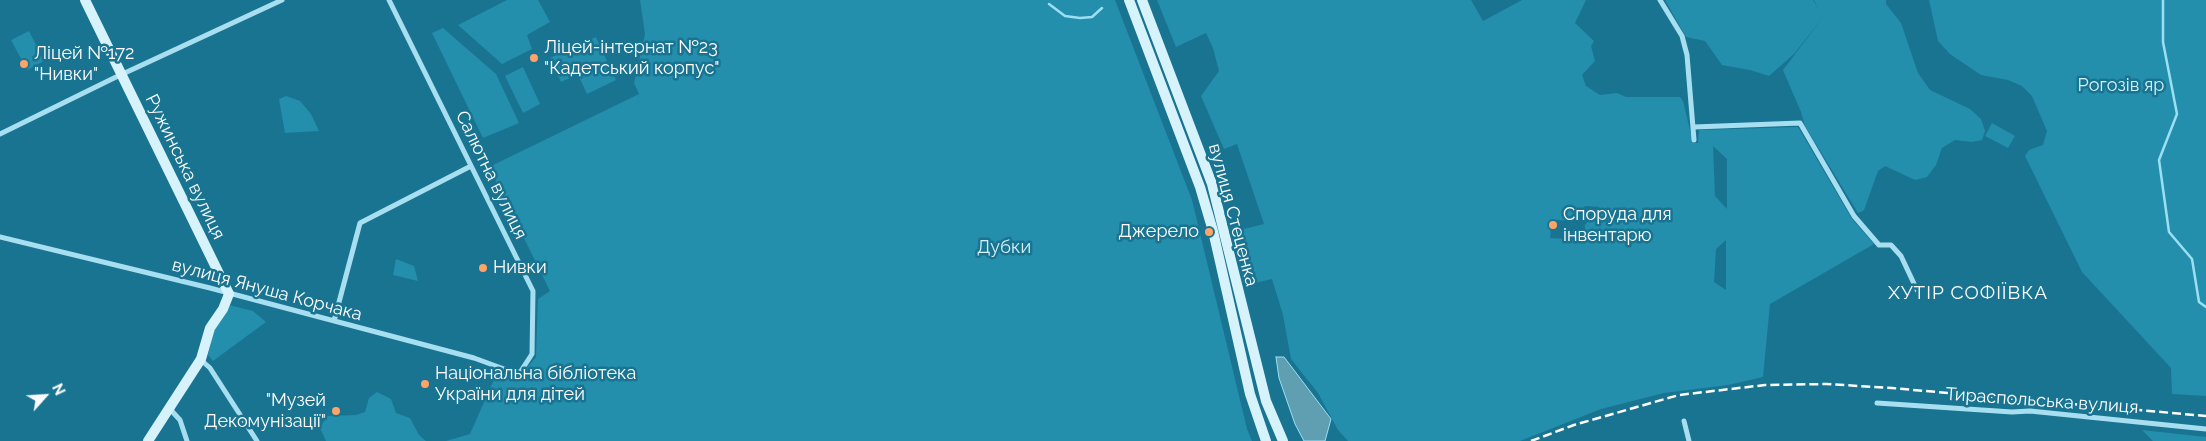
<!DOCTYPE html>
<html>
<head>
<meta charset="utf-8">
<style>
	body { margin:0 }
	#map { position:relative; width:2206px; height:441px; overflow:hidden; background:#197492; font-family:Raleway,sans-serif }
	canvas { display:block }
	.north { position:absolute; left:20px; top:371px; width:50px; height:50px; -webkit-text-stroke:4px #197492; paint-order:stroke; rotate:64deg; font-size:14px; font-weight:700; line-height:20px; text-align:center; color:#fff }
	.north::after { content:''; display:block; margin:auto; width:18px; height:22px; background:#fff; clip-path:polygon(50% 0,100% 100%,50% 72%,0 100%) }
</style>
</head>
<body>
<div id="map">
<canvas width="2206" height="441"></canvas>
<div class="north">N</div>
</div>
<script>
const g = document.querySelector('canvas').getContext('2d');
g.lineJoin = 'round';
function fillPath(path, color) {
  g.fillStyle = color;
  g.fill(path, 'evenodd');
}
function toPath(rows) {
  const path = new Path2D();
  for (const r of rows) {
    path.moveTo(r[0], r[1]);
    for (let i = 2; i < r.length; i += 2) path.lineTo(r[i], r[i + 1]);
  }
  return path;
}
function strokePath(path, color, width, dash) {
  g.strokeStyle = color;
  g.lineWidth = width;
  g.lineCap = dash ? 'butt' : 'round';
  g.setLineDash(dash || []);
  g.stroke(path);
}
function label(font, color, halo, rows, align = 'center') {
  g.font = font + ' Raleway,sans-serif';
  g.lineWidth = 5;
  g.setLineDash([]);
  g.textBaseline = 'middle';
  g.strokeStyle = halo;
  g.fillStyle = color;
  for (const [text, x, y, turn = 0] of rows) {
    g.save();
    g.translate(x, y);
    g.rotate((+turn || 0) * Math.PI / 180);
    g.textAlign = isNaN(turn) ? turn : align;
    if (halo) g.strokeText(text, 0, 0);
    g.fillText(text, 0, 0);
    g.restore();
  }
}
fillPath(toPath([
	[507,0,538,0,550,22,527,35,532,49,502,64,458,25],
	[640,0,1115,0,1192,200,1247,429,1252,441,446,441,470,434,496,375,509,378,522,374,536,357,538,299,550,291,489,167,639,94,634,83,645,34],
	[1157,0,1471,0,1483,21,1522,0,1586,0,1575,23,1594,41,1591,46,1595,61,1582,75,1586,86,1600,95,1617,93,1626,97,1680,97,1683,101,1693,143,1698,143,1699,130,1798,127,1852,219,1874,244,1770,304,1763,377,1728,385,1664,393,1601,409,1520,441,1348,441,1338,430,1318,393,1291,359,1283,315,1272,279,1255,283,1240,230,1264,224,1237,144,1224,149,1201,96,1219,71,1213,48,1206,33,1176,47],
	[1713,146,1727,159,1727,209,1715,196],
	[1585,206,1599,207,1585,225,1584,240,1550,238,1552,219,1573,222],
	[1726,240,1726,290,1714,282,1716,249],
	[1665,0,1813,0,1818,8,1814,0,1886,0,1886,4,1901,23,1918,73,1930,90,1970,109,1981,119,1985,131,1982,140,1972,142,1955,140,1942,148,1936,165,1927,177,1915,180,1885,166,1878,171,1864,210,1858,213,1805,126,1801,112,1783,70,1824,16,1794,54,1769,76,1750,70,1722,65,1705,41,1686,37],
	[1929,0,2206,0,2206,396,2172,394,2171,368,2082,272,2025,156,2029,150,2043,145,2047,131,2032,96,2022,86,2008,80,1981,75,1950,54,1938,41],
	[443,28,496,74,519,123,483,138,432,33],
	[29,31,44,61,27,70,11,40],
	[596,37,607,61,561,82,550,58],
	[608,63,616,80,587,94,579,77],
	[523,67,540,104,523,113,505,76],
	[286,96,300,101,311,114,319,131,285,133,279,99],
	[1992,123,2015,136,2008,148,1985,136],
	[396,259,414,266,418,281,393,275],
	[229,305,253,311,266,322,213,361,208,355,214,331],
	[377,392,391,399,396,413,410,418,419,435,426,441,326,441,320,428,327,416,356,415,365,412,369,398],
	[2142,430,2206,437,2206,441,2153,441]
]), '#248ead');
const water = toPath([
	[1276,357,1284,357,1331,419,1325,441,1304,441,1295,424,1279,378,1276,357]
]);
fillPath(water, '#609eb1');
strokePath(water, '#9bdff2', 1);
strokePath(toPath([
	[2163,0,2163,42,2177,114,2159,160,2169,232,2192,259,2199,302,2206,307],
	[1049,4,1065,16,1080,18,1092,17,1102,8]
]), '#9bdff2', 2.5);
strokePath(toPath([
	[1660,0,1682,36,1687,55,1694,140],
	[1694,127,1800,123,1854,216,1879,245,1891,245,1901,256,1917,290],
	[0,134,114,78,282,0],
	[0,237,210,288,474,358,515,373,521,371,532,354,533,291,389,0],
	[334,321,360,223,471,166],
	[201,360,210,368,257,441],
	[1877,403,2012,412,2030,411,2206,429],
	[169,408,180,420,187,441],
	[1684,421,1689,441]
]), '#a8dff0', 5);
strokePath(toPath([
	[85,0,229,294,223,309,210,328,201,359,148,441],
	[1129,0,1200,187,1213,231,1250,394,1266,441],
	[1142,0,1212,184,1266,401,1283,441]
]), '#d6f2fb', 10);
strokePath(toPath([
	[1531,441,1574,425,1679,395,1765,385,1826,384,1892,388,2206,416]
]), '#fff', 2.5, [9, 4]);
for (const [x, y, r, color] of [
	[534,58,5,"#ffa367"],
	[24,64,5,"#ffa367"],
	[1553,225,5,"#ffa367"],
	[1209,232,5,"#ffa367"],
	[483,268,5,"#ffa367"],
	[425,384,5,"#ffa367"],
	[336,411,5,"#ffa367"]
]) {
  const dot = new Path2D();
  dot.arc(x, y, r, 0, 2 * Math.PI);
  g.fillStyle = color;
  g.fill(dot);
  strokePath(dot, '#197492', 2);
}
label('18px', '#fff', '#197492', [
	["Ліцей-інтернат №23",544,48],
	["\"Кадетський корпус\"",544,69],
	["Ліцей №172",34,54],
	["\"Нивки\"",34,75],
	["Споруда для",1563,215],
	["інвентарю",1563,236],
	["Джерело",1199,232,"right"],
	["Нивки",493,268],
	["Національна бібліотека",435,374],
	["України для дітей",435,395],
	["\"Музей",326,401,"right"],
	["Декомунізації\"",326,422,"right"]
], 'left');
label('18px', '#d1f2fb', '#197492', [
	["Рогозів яр",2121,86],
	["Дубки",1004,248]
]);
label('18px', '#fff', '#197492', [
	["Ружинська вулиця",185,167,64],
	["Салютна вулиця",491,175,64],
	["вулиця Стеценка",1233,215,75],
	["вулиця Януша Корчака",267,290,15],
	["Тираспольська вулиця",2042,401,4]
]);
g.letterSpacing = '1px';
label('19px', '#fff', '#197492', [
	["ХУТІР СОФІЇВКА",1968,293]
]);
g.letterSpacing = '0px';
</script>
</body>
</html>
